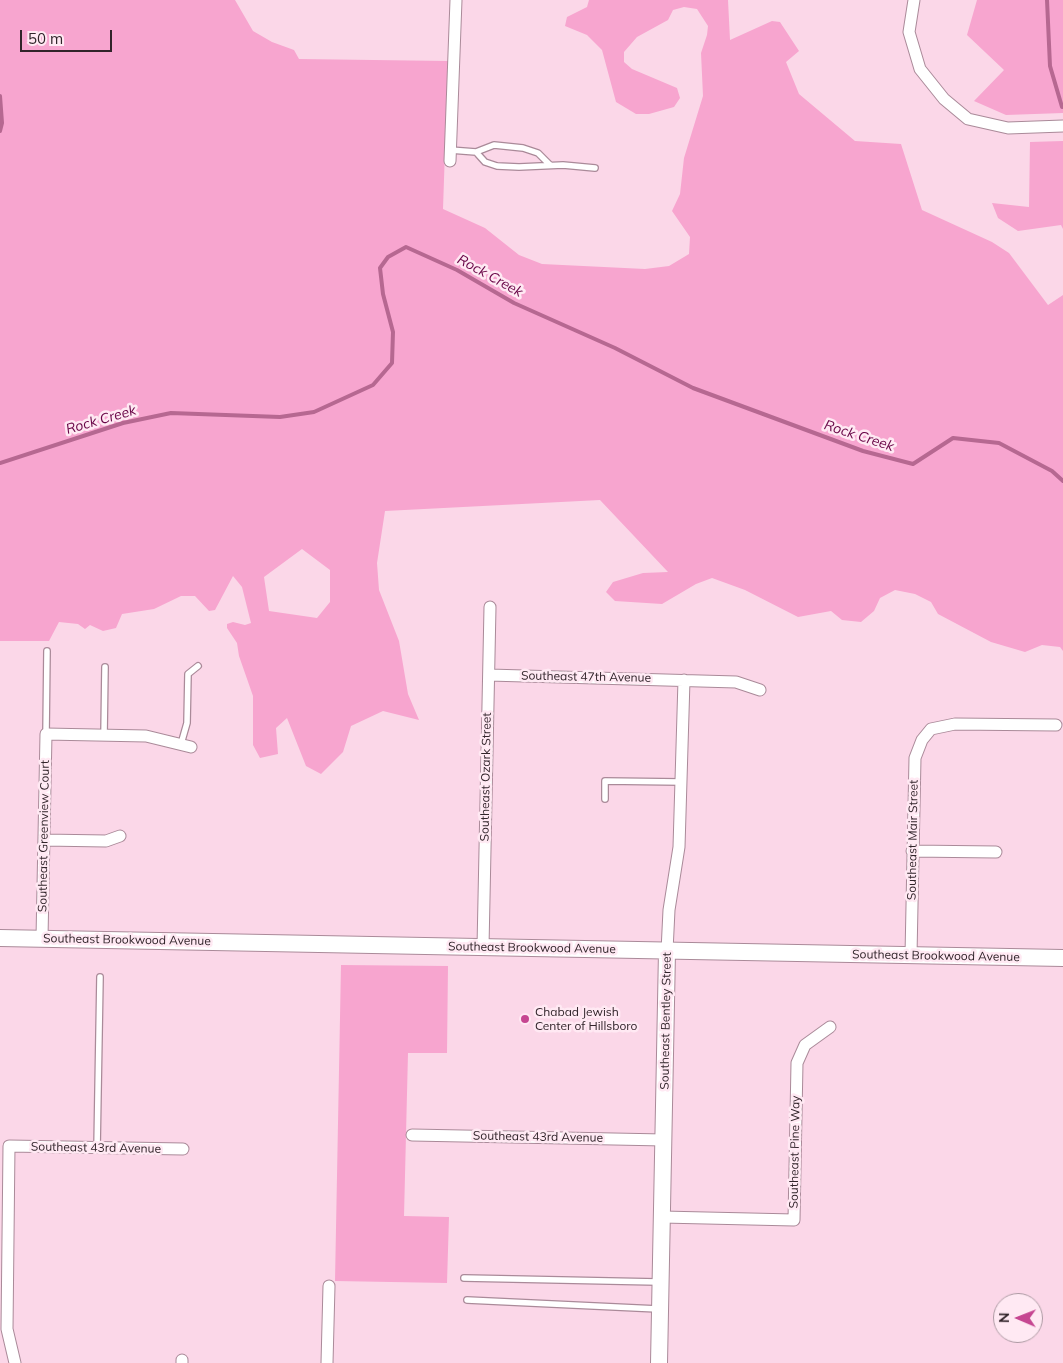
<!DOCTYPE html>
<html>
<head>
<meta charset="utf-8">
<style>
	body { margin:0 }
	#map { position:relative; width:1063px; height:1363px; overflow:hidden; background:#fbd7e8; font-family:Mulish,sans-serif }
	canvas { display:block }
	.north { position:absolute; left:993px; top:1293px; width:50px; height:50px; box-sizing:border-box; background:#ffe9f3; border:1px solid #ad9aa3; border-radius:50%; rotate:271deg; font-size:14px; font-weight:700; line-height:20px; text-align:center; color:#31242a }
	.north::after { content:''; display:block; margin:auto; width:18px; height:22px; background:#c64691; clip-path:polygon(50% 0,100% 100%,50% 72%,0 100%) }
	.scale { position:absolute; left:20px; top:30px; width:92px; height:22px; box-sizing:border-box; border:2px solid #31242a; border-top:0; padding-left:6px; font-size:15px; line-height:18px; white-space:nowrap; color:#31242a; -webkit-text-stroke:4px #ffe9f3; paint-order:stroke }
</style>
</head>
<body>
<div id="map">
<canvas width="1063" height="1363"></canvas>
<div class="north">N</div>
<div class="scale">50 m</div>
</div>
<script>
const g = document.querySelector('canvas').getContext('2d');
g.lineJoin = 'round';
function fillPath(path, color) {
  g.fillStyle = color;
  g.fill(path, 'evenodd');
}
function toPath(rows) {
  const path = new Path2D();
  for (const r of rows) {
    path.moveTo(r[0], r[1]);
    for (let i = 2; i < r.length; i += 2) path.lineTo(r[i], r[i + 1]);
  }
  return path;
}
function strokePath(path, color, width, dash) {
  g.strokeStyle = color;
  g.lineWidth = width;
  g.lineCap = dash ? 'butt' : 'round';
  g.setLineDash(dash || []);
  g.stroke(path);
}
function label(font, color, halo, rows, align = 'center') {
  g.font = font + ' Mulish,sans-serif';
  g.lineWidth = 5;
  g.setLineDash([]);
  g.textBaseline = 'middle';
  g.strokeStyle = halo;
  g.fillStyle = color;
  for (const [text, x, y, turn = 0] of rows) {
    g.save();
    g.translate(x, y);
    g.rotate((+turn || 0) * Math.PI / 180);
    g.textAlign = isNaN(turn) ? turn : align;
    if (halo) g.strokeText(text, 0, 0);
    g.fillText(text, 0, 0);
    g.restore();
  }
}
fillPath(toPath([
	[0,0,235,0,253,31,272,42,294,50,299,59,448,61,443,209,485,228,519,255,542,264,645,269,669,266,689,254,690,237,672,211,680,194,684,158,703,96,701,53,707,35,708,26,697,9,684,7,673,10,668,20,637,37,624,52,624,62,632,69,677,88,680,98,674,107,649,114,636,114,616,102,602,50,587,35,565,26,567,17,587,7,589,0,728,0,730,40,772,21,780,22,799,51,786,62,799,94,855,141,901,144,922,210,992,242,1009,253,1048,305,1063,295,1063,651,1060,647,1042,645,1025,652,991,642,938,614,931,602,915,594,895,590,880,598,874,611,861,622,842,620,831,611,798,617,745,590,712,578,696,584,662,604,615,601,606,592,613,582,643,573,668,572,600,500,385,511,377,563,379,590,399,641,408,694,419,720,383,711,351,726,343,752,321,774,306,766,287,718,276,728,278,754,260,758,253,745,253,696,239,656,237,643,227,628,227,624,233,622,245,625,251,623,242,587,233,576,215,610,209,611,195,596,181,596,154,609,122,614,116,628,103,631,90,625,85,629,78,624,59,622,49,641,0,641],
	[302,549,330,570,330,602,317,618,269,611,264,577],
	[977,0,1063,0,1063,113,1006,115,974,101,1004,70,967,35],
	[1063,141,1063,229,1061,225,1018,231,998,218,992,203,1029,207,1030,142],
	[341,965,448,966,447,1053,408,1053,404,1216,449,1217,447,1283,335,1281]
]), '#f7a5cf');
strokePath(toPath([
	[1047,0,1050,66,1062,107],
	[0,96,2,123,0,131],
	[0,463,123,423,171,413,280,417,314,412,373,385,392,363,393,332,383,294,380,268,388,257,406,247,457,270,514,303,615,348,693,388,863,451,913,464,953,438,999,443,1052,471,1063,481]
]), '#b66891', 4);
const lane = toPath([
	[450,150,476,152,485,162,497,166,519,167,563,165,595,168],
	[476,152,494,145,523,148,538,153,550,165],
	[46,734,47,651],
	[104,735,105,667],
	[181,744,187,723,188,674,198,666],
	[605,799,605,781,681,782],
	[97,1149,100,977],
	[464,1278,658,1282],
	[467,1300,658,1309]
]);
const street = toPath([
	[914,0,909,32,920,69,944,99,968,119,1008,128,1063,126],
	[450,161,456,0],
	[489,675,736,682,760,690],
	[44,840,106,841,120,836],
	[912,851,996,852],
	[42,938,46,734,146,736,191,747],
	[483,947,490,607],
	[667,951,669,910,679,847,684,680],
	[911,955,915,758,922,740,931,729,955,724,1056,725],
	[412,1135,664,1140],
	[662,1217,794,1220,797,1063,805,1045,830,1027],
	[182,1360,182,1363],
	[15,1363,7,1329,9,1146,183,1149],
	[327,1363,329,1286]
]);
const secondary = toPath([
	[0,938,1063,958],
	[659,1363,667,951]
]);
strokePath(lane, '#aa8a99', 8);
strokePath(street, '#aa8a99', 13);
strokePath(secondary, '#aa8a99', 18);
strokePath(lane, '#fff', 5.5);
strokePath(street, '#fff', 11);
strokePath(secondary, '#fff', 16);
for (const [x, y, r, color] of [
	[525,1019,5,"#c64691"]
]) {
  const dot = new Path2D();
  dot.arc(x, y, r, 0, 2 * Math.PI);
  g.fillStyle = color;
  g.fill(dot);
  strokePath(dot, '#ffe9f3', 2);
}
label('12px', '#31242a', '#ffe9f3', [
	["Southeast 47th Avenue",586,677,1],
	["Southeast Ozark Street",486,777,-89],
	["Southeast Greenview Court",44,836,-89],
	["Southeast Mair Street",913,840,-89],
	["Southeast Brookwood Avenue",127,940,1],
	["Southeast Brookwood Avenue",532,948,1],
	["Southeast Brookwood Avenue",936,956,1],
	["Southeast Bentley Street",666,1021,-89],
	["Southeast 43rd Avenue",538,1137,1],
	["Southeast 43rd Avenue",96,1148,1],
	["Southeast Pine Way",795,1152,-89]
]);
label('12px', '#31242a', '#ffe9f3', [
	["Chabad Jewish",535,1012],
	["Center of Hillsboro",535,1026]
], 'left');
label('italic 14px', '#680446', '#ffe9f3', [
	["Rock Creek",490,276,29],
	["Rock Creek",101,420,-16],
	["Rock Creek",859,436,18]
]);
</script>
</body>
</html>
